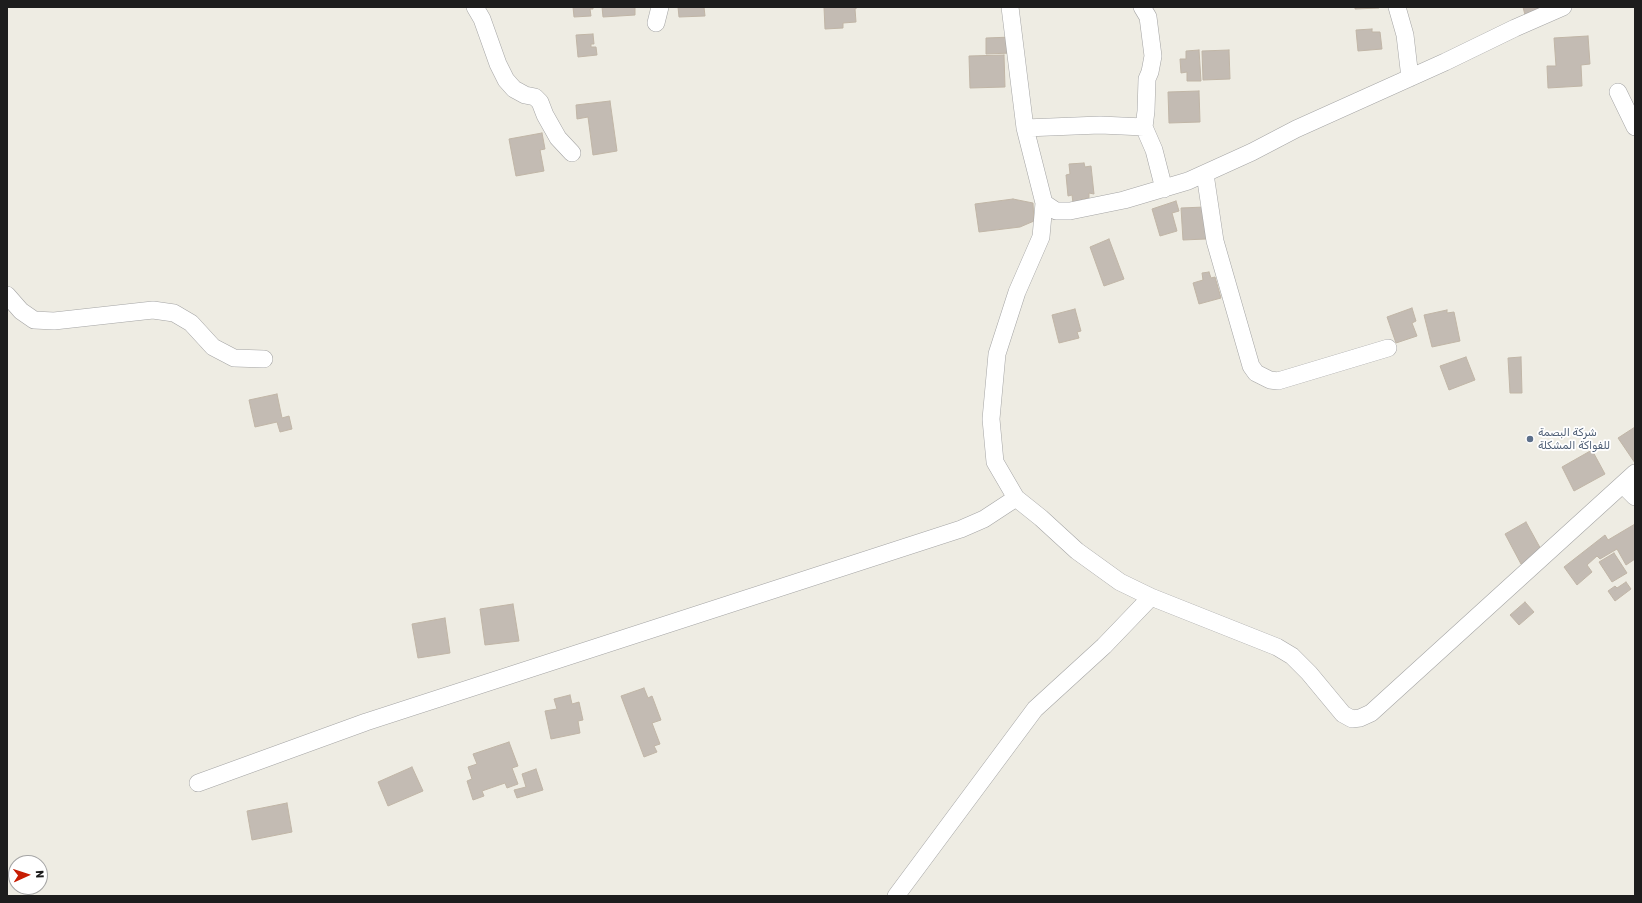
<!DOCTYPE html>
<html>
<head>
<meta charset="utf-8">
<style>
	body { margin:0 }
	#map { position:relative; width:1642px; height:903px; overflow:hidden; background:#eeece3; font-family:Rubik,sans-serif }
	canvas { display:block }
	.frame { position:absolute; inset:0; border:8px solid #1d1d1d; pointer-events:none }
	.north { position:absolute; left:8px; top:855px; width:40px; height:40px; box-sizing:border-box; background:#fff; border:1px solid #a5a5a5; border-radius:50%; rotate:87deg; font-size:11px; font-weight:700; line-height:16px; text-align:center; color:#1d1d1d }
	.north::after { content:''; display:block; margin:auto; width:14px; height:18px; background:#c71d03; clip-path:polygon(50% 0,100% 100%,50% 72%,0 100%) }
</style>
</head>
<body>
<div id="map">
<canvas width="1642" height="903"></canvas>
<div class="frame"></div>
<div class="north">N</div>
</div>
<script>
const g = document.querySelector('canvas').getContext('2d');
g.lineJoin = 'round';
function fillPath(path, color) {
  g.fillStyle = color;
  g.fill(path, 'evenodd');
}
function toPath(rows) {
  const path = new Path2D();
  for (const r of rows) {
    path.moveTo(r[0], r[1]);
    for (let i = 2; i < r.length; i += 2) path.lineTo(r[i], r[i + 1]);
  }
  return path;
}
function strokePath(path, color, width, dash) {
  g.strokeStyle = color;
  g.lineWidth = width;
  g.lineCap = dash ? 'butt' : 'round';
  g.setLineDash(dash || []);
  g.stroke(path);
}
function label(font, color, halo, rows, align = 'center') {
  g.font = font + ' Rubik,Cairo,sans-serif';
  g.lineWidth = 3.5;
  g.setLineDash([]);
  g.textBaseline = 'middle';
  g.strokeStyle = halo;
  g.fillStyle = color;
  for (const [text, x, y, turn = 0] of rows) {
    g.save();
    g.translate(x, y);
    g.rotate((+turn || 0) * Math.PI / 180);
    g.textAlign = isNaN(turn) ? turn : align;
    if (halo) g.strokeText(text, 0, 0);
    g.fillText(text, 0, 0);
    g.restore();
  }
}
const building = toPath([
	[573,7,593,7,593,9,590,9,591,16,574,17,573,7],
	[602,7,635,7,635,15,603,17,602,7],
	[678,7,704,7,705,16,679,17,678,7],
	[824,7,858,7,855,9,856,22,843,23,843,28,825,29,824,7],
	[1355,7,1379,7,1379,8,1355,9,1355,7],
	[1523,7,1551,7,1525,15,1523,7],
	[1372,29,1372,32,1380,32,1382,49,1358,51,1356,30,1372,29],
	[593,34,594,44,591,44,591,47,596,47,597,55,578,57,576,35,593,34],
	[1588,36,1590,64,1581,65,1582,86,1548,88,1547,66,1556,66,1554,38,1588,36],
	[1012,37,1012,53,986,54,986,38,1012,37],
	[1199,50,1201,81,1187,81,1187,72,1181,73,1180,59,1186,59,1186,51,1199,50],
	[1229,50,1230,79,1203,80,1202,51,1229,50],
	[1004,55,1005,87,970,88,969,56,1004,55],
	[1199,91,1200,122,1169,123,1168,92,1199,91],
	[610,101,617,151,593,155,588,117,577,119,576,105,610,101],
	[542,133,545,149,540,150,544,171,516,176,509,139,542,133],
	[1084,163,1085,167,1091,166,1094,194,1089,193,1089,198,1082,199,1082,202,1073,203,1072,195,1068,196,1066,175,1070,174,1069,164,1084,163],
	[1013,199,1033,203,1034,221,1020,227,979,232,975,204,1013,199],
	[1176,201,1179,211,1172,213,1177,231,1160,236,1152,209,1176,201],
	[1205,207,1206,239,1183,240,1181,208,1205,207],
	[1109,239,1124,279,1104,286,1090,247,1109,239],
	[1209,272,1211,278,1215,277,1221,298,1199,304,1193,283,1203,280,1202,273,1209,272],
	[1412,308,1416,321,1412,323,1417,336,1396,343,1387,317,1412,308],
	[1075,309,1081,331,1077,332,1079,338,1059,343,1052,315,1075,309],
	[1447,310,1447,313,1454,312,1460,341,1432,347,1424,315,1447,310],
	[1466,357,1475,380,1449,390,1440,366,1466,357],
	[1521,357,1522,393,1510,393,1508,358,1521,357],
	[277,394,282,418,289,416,292,429,280,432,277,422,255,427,249,400,277,394],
	[1635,427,1635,463,1618,438,1635,427],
	[1592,450,1605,474,1574,491,1562,467,1592,450],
	[1526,522,1543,553,1521,564,1505,534,1526,522],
	[1635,524,1635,559,1626,565,1617,549,1600,559,1597,556,1587,565,1592,572,1577,585,1564,567,1605,535,1608,540,1635,524],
	[1614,553,1627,573,1612,582,1599,562,1614,553],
	[1626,582,1631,589,1615,601,1608,591,1615,586,1617,588,1626,582],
	[1525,602,1534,612,1519,625,1510,615,1525,602],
	[513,604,519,641,485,645,480,609,513,604],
	[445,618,450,653,418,658,412,624,445,618],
	[644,688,648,698,652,696,661,720,652,723,660,744,654,746,657,752,644,757,621,696,644,688],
	[570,695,572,704,579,702,583,720,578,721,580,733,551,739,545,711,557,709,554,699,570,695],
	[509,742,518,766,512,768,518,784,507,788,505,783,482,791,484,796,473,800,467,781,472,779,468,767,477,764,473,754,509,742],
	[412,767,423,791,388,806,378,782,412,767],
	[536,769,543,790,517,798,514,790,526,787,522,774,536,769],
	[287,803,292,832,252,840,247,811,287,803]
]);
fillPath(building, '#c3bbb3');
strokePath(building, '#c0b5a6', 1);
const minor = toPath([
	[475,7,482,19,498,64,506,80,514,89,525,95,535,97,540,102,545,115,558,138,572,153],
	[1010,7,1025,128,1044,203,1056,211,1070,211,1124,200,1188,181,1252,152,1296,129,1445,62,1515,28,1563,7],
	[1397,7,1405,35,1410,78],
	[656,23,660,7],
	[1618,92,1635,127],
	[1144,127,1154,150,1164,189],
	[1025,128,1100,125,1144,127,1146,111,1147,79,1150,72,1153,56,1148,17,1142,7],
	[1205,174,1215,241,1251,366,1256,373,1270,380,1278,381,1388,348],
	[1044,203,1041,237,1017,292,997,354,991,419,995,462,1016,498,1041,518,1077,551,1120,582,1151,597,1277,647,1292,656,1309,673,1343,714,1352,719,1360,718,1371,713,1635,473],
	[7,295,21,311,34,320,54,321,153,310,174,313,191,323,213,347,234,358,264,359],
	[1623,485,1635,497],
	[198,783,366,722,961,529,984,519,1016,498],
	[896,896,1035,709,1104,646,1151,597]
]);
strokePath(minor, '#a4a4a4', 18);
strokePath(minor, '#fff', 17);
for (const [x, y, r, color] of [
	[1530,439,4,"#5c6f8a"]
]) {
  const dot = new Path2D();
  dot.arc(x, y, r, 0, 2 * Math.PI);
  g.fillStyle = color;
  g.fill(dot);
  strokePath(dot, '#fff', 1.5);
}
label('11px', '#4e5e75', '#fff', [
	["شركة البصمة",1538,433],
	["للفواكة المشكلة",1538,446]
], 'left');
</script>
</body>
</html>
